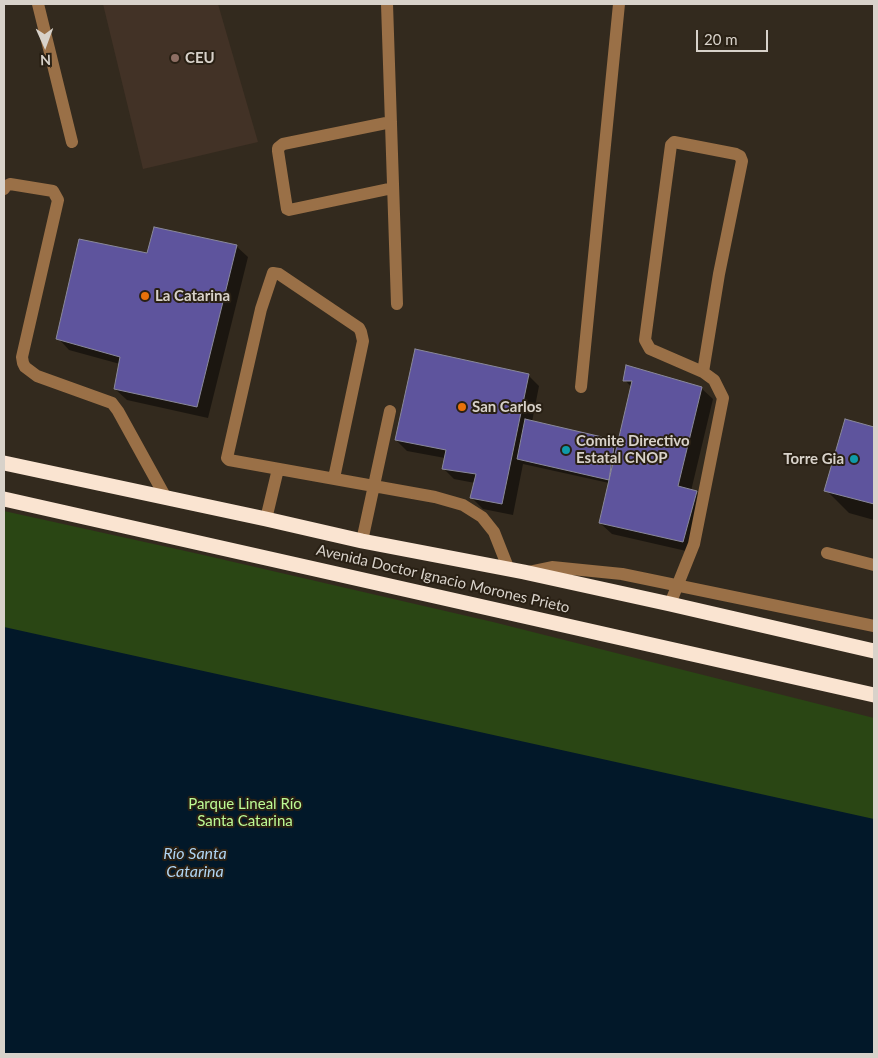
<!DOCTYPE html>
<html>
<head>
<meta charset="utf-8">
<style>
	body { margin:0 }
	#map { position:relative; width:878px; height:1058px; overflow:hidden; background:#332a1e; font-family:Lato,sans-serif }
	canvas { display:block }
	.frame { position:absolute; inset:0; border:5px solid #d8d2ca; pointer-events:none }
	.north { position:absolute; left:20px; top:20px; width:50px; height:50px; -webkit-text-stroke:4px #292014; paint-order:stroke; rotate:178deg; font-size:14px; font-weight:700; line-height:20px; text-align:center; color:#d8d2ca }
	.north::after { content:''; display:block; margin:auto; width:18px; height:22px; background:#d8d2ca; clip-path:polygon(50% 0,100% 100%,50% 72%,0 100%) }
	.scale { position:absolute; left:696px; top:30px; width:72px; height:22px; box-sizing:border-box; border:2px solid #d8d2ca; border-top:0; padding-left:6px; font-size:15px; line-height:18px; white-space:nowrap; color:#d8d2ca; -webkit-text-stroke:4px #292014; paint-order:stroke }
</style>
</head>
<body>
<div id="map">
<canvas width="878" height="1058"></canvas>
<div class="frame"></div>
<div class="north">N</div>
<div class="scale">20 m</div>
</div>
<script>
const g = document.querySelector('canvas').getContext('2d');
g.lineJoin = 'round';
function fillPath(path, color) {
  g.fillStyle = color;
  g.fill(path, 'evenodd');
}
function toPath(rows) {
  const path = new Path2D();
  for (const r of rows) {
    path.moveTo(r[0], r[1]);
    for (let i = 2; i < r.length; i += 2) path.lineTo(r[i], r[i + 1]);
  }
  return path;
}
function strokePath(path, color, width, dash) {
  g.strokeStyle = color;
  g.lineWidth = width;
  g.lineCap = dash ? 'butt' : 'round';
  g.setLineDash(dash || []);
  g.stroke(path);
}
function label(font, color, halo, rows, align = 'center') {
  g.font = font + ' Lato,sans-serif';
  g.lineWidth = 4;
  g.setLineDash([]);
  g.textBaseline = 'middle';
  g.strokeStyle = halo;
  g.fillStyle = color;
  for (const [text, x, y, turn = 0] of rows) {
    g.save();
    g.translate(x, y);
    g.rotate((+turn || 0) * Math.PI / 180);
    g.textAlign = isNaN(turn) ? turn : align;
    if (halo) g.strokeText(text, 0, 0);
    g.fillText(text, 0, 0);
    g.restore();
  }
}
fillPath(toPath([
	[103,4,218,4,258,142,143,169]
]), '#423226');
fillPath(toPath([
	[4,511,199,554,493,622,874,718,874,1054,4,1054]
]), '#2a4614');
fillPath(toPath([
	[4,627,874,819,874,1054,4,1054]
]), '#021829');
fillPath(toPath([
	[236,246,248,257,208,418,127,400,115,389,120,364,69,350,58,338,148,254],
	[627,367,701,388,713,399,691,491,696,492,707,503,695,553,612,534,600,523,609,483,523,464,513,515,483,509,471,497,475,483,454,479,443,468,445,458,407,451,396,440,528,375,539,386,532,422,614,441,618,446,632,388,625,380],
	[845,420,874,428,874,520,849,513,826,490]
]), '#0007');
const building = toPath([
	[154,227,237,245,197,407,114,389,120,357,56,339,79,239,147,253,154,227],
	[415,349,529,374,502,504,470,498,476,474,442,469,446,450,395,440,415,349],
	[626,365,702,387,678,486,697,491,683,542,599,523,632,381,623,381,626,365],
	[525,419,615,440,609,480,517,459,525,419],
	[845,419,874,427,874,504,824,491,845,419]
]);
fillPath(building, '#5e549d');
strokePath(building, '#8a899a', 1);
strokePath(toPath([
	[38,4,72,142],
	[387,4,397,304],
	[391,122,283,144,278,148,278,151,287,209,289,210,393,188],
	[674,142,736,154,740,156,742,161,719,274,703,372,650,349,645,340,671,145,674,142],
	[4,189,6,186,10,184,53,191,58,200,22,357,23,363,25,367,37,376,112,403,118,411,166,498],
	[581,387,619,4],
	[334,478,363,341,361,332,359,328,322,303,279,274,273,273,261,309,227,458,229,460,435,497,463,505,482,517,494,532,509,570],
	[266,519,278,469],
	[362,541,390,411],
	[827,553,874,565],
	[528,572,552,567,622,574,874,626],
	[670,604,694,544,723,398,714,380,703,372]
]), '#9a7047', 12);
strokePath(toPath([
	[4,463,266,519,362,541,524,572,670,604,874,651],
	[4,499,874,695]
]), '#fae4d1', 15);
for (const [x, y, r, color] of [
	[175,58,5,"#8d6e63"],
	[145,296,5,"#e8710a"],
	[462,407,5,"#e8710a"],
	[566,450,5,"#0f9aa8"],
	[854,459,5,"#0f9aa8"]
]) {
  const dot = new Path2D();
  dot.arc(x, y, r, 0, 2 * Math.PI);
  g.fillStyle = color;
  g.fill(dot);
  strokePath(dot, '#292014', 2);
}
label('bold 15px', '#d8d2ca', '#292014', [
	["CEU",185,58],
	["La Catarina",155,296],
	["San Carlos",472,407],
	["Comite Directivo",576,441],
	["Estatal CNOP",576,458],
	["Torre Gia",844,459,"right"]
], 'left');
label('15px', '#d8d2ca', '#292014', [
	["Avenida Doctor Ignacio Morones Prieto",443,579,13]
]);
label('15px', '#bdfa95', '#292014', [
	["Parque Lineal Río",245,804],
	["Santa Catarina",245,821]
]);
label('italic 16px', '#afd4f2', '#292014', [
	["Río Santa",195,854],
	["Catarina",195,872]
]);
</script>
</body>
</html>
